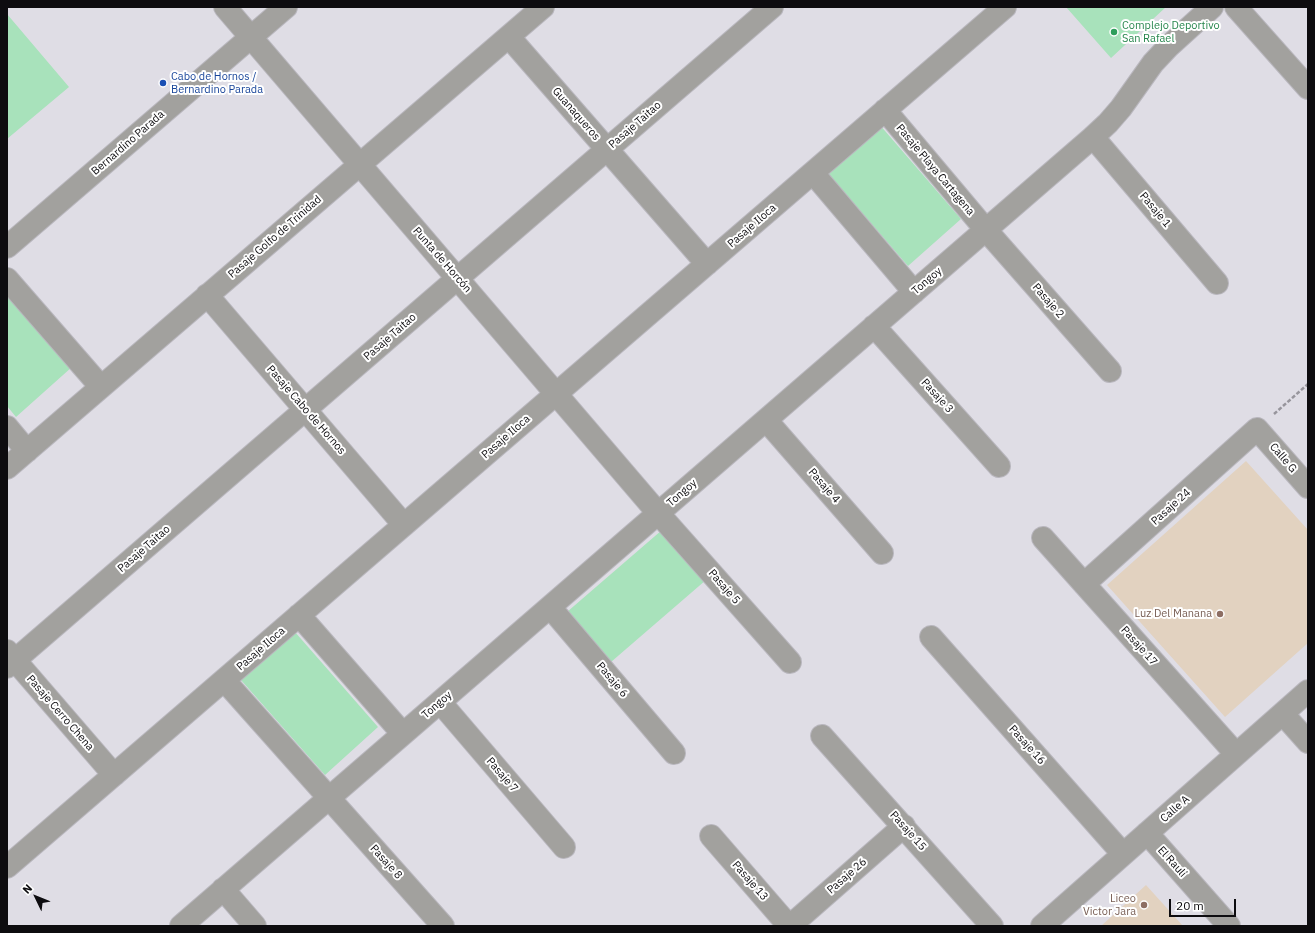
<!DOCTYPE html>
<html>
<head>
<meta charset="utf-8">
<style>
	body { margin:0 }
	#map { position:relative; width:1315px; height:933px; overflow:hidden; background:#dfdde5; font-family:"IBM Plex Sans",sans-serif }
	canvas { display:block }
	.frame { position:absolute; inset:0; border:8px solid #0d0c0f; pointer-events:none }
	.north { position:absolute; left:16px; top:877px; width:40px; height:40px; -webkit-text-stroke:3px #fff; paint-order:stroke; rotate:313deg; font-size:11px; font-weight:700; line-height:16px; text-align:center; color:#0d0c0f }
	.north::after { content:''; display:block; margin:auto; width:14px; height:18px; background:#0d0c0f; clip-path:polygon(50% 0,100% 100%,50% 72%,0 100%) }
	.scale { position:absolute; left:1169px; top:899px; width:67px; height:18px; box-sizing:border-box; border:2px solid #0d0c0f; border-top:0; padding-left:5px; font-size:12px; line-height:14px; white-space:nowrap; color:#0d0c0f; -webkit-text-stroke:3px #fff; paint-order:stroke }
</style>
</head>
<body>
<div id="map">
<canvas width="1315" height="933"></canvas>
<div class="frame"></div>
<div class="north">N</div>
<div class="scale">20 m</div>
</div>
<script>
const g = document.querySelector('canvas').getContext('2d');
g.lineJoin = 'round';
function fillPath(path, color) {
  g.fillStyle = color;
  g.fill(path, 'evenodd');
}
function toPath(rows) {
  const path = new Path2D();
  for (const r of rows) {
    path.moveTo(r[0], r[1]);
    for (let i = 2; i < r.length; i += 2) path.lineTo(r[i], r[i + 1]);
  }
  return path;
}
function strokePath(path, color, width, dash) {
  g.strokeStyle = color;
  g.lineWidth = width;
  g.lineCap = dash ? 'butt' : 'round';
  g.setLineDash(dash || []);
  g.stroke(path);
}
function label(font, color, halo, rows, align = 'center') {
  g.font = font + ' "IBM Plex Sans",sans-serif';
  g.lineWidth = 4;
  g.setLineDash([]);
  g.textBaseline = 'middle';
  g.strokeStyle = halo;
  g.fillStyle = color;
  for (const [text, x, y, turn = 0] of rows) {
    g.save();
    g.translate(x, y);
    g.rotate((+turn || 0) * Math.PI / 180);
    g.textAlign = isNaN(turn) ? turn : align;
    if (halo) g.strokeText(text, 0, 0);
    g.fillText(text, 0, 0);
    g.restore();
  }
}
fillPath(toPath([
	[1246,461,1308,530,1308,643,1225,717,1107,585],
	[1146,885,1183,926,1101,926]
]), '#e2d2c0');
fillPath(toPath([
	[1066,7,1166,7,1111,58],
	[7,14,69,87,7,139],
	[879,124,961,219,908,266,825,170],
	[7,290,72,367,16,417,7,406],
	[662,530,706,580,611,662,567,612],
	[295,632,378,727,325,775,241,680]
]), '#a8e2bb');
const minor = toPath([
	[225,7,658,513,790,662],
	[1236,7,1308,88],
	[509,37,707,264],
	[885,110,986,230,1110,371],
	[1093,137,1217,283],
	[813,173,914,292],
	[7,247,286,7],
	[7,279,101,387],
	[207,295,404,525],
	[874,326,999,466],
	[766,420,882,553],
	[7,427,27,451],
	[7,468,543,7],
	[1043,538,1236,754],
	[1084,584,1257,429,1308,487],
	[550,607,674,753],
	[299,615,403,734],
	[931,637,1123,854],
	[7,651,114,775],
	[7,667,772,7],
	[224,680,443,926],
	[440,702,564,847],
	[1283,714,1308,742],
	[822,736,992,926],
	[1147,833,1229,926],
	[711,836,789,926],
	[7,867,1005,7],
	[223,889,255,926],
	[181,926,1093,137,1108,123,1121,108,1153,63,1169,46,1212,7],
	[790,926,904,826],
	[1042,926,1308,691]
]);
strokePath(minor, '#b9b7be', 24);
strokePath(toPath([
	[1274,414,1308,384]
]), '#97959c', 2.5, [4, 2]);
strokePath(minor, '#a2a19e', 22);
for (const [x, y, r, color] of [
	[1114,32,4,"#2e9e5b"],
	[163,83,4,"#1a4fb4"],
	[1220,614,4,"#8d6e63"],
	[1144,905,4,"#8d6e63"]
]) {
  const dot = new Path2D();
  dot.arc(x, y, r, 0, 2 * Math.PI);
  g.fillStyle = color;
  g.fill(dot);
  strokePath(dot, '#fff', 1.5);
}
label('11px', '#27864d', '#fff', [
	["Complejo Deportivo",1122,26],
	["San Rafael",1122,39]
], 'left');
label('11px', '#164399', '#fff', [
	["Cabo de Hornos /",171,77],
	["Bernardino Parada",171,90]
], 'left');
label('11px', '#0d0c0f', '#fff', [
	["Guanaqueros",576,114,49],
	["Pasaje Taitao",635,125,-41],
	["Bernardino Parada",128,143,-41],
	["Pasaje Playa Cartagena",935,170,50],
	["Pasaje 1",1155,210,50],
	["Pasaje Iloca",752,226,-41],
	["Pasaje Golfo de Trinidad",275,237,-41],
	["Punta de Horcón",442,260,49],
	["Tongoy",927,281,-41],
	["Pasaje 2",1048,301,49],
	["Pasaje Taitao",390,337,-41],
	["Pasaje 3",937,396,48],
	["Pasaje Cabo de Hornos",306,410,49],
	["Pasaje Iloca",506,437,-41],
	["Calle G",1283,458,49],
	["Pasaje 4",824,486,49],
	["Tongoy",682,493,-41],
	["Pasaje 24",1171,507,-42],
	["Pasaje Taitao",144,549,-41],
	["Pasaje 5",724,587,49],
	["Pasaje 17",1139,646,48],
	["Pasaje Iloca",261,649,-41],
	["Pasaje 6",612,680,50],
	["Tongoy",437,705,-41],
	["Pasaje Cerro Chena",60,713,49],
	["Pasaje 16",1027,745,48],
	["Pasaje 7",502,775,49],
	["Calle A",1175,809,-41],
	["Pasaje 15",908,831,48],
	["Pasaje 8",386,862,48],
	["El Raulí",1172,862,48],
	["Pasaje 26",847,876,-41],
	["Pasaje 13",750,881,49]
]);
label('11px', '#785e54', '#fff', [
	["Luz Del Manana",1212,614],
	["Liceo",1136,899],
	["Victor Jara",1136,912]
], 'right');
</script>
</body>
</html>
